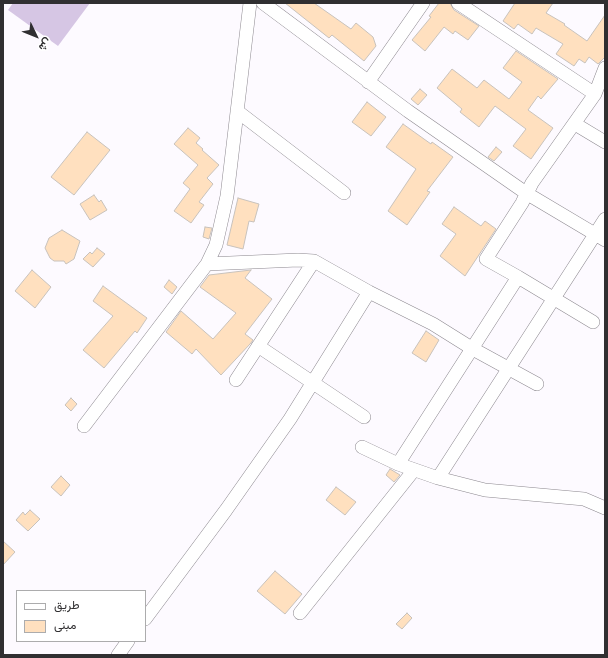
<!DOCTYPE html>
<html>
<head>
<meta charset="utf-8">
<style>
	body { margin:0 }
	#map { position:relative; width:608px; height:658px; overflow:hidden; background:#fdfaff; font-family:"Roboto Condensed",Vazirmatn,sans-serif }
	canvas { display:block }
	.frame { position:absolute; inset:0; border:4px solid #302f31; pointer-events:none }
	.legend { position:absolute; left:16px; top:590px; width:130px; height:52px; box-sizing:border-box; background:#fff; border:1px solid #acacad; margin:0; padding:5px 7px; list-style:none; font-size:12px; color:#302f31 }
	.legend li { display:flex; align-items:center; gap:8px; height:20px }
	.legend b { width:20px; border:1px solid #acacad }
	.north { position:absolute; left:16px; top:16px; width:40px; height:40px; -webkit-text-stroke:3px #fff; paint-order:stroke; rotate:133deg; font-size:11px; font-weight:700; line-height:16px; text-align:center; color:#302f31 }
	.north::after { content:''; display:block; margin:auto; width:14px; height:18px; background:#302f31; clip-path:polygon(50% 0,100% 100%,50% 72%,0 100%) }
</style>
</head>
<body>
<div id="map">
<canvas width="608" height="658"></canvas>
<div class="frame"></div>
<ul class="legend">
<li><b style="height:5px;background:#fff"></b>طريق</li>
<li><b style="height:11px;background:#ffe0bf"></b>مبنى</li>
</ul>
<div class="north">ش</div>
</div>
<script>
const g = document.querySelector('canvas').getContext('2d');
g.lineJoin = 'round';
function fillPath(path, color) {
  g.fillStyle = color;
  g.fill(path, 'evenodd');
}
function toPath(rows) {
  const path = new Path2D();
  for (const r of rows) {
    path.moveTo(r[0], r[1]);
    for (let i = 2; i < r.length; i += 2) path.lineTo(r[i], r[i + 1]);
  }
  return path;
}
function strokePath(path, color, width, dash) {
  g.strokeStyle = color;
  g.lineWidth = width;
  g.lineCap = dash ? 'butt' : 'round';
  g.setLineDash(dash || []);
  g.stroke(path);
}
fillPath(toPath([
	[13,3,90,3,58,46,8,10]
]), '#d6c6e4');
const building = toPath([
	[285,3,314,3,351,29,356,23,373,37,376,46,364,61,332,35,329,38,285,3],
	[439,3,450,3,454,10,479,26,468,40,455,31,453,34,444,27,425,51,412,40,431,17,429,16,439,3],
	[515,3,553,3,546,13,565,24,564,25,587,41,605,15,605,57,598,64,589,57,585,63,579,59,574,66,556,54,563,44,536,28,532,34,518,24,514,29,503,21,515,3],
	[516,51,558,79,541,99,538,96,528,110,553,128,531,159,513,146,526,129,495,106,479,127,460,112,462,109,437,88,452,69,477,88,484,80,509,99,522,82,503,68,516,51],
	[420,89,427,95,418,105,411,99,420,89],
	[367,102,386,117,371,136,352,122,367,102],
	[403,124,431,144,432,142,453,157,427,191,430,192,407,225,388,211,416,169,386,147,403,124],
	[188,128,200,138,196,143,203,149,202,150,219,165,207,178,213,184,199,202,204,205,191,223,174,211,190,189,183,183,198,165,174,144,188,128],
	[87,132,110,150,74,195,51,177,87,132],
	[496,147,502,152,494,161,488,157,496,147],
	[94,195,99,202,101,200,107,210,90,220,80,204,94,195],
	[238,198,259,204,254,222,249,221,243,249,227,245,238,198],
	[454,207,481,226,485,221,496,229,465,276,440,256,456,234,442,224,454,207],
	[205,227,212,228,209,239,203,237,205,227],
	[62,230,80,241,74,259,66,264,64,261,54,261,50,258,45,248,49,238,62,230],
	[97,248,105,254,93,267,83,259,90,252,92,254,97,248],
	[32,270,51,287,35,308,15,291,32,270],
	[251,270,245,278,272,299,245,334,253,340,250,344,221,375,196,349,192,354,166,332,181,311,213,339,236,313,200,287,209,275,251,270],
	[169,280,177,287,172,294,164,287,169,280],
	[103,286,147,318,137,333,135,331,104,368,83,350,113,316,93,301,103,286],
	[426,331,439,340,426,362,412,353,426,331],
	[71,398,77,404,71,411,65,405,71,398],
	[390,469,400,475,394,482,386,475,390,469],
	[61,476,70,485,61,496,51,487,61,476],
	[336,487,356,502,345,515,326,500,336,487],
	[30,510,40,519,28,531,16,520,23,512,25,515,30,510],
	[3,541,15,552,3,565,3,541],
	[275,571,302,594,285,614,257,591,275,571],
	[407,613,412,618,402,629,396,624,407,613]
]);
fillPath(building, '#ffe0bf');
strokePath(building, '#c8c2bc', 1);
const minor = toPath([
	[263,3,408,111,526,193,605,240],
	[458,3,595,94],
	[368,82,423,3],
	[237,111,344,193],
	[575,124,605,142],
	[207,264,298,260,314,261,369,292,433,324,473,349,537,384],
	[518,277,593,322],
	[258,346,364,417],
	[236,380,314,261],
	[84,426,207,264,216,245,227,196,250,3],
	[362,447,398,464,438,478,485,490,584,499,605,508],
	[398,464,518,277,486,259,522,203,532,183,595,94,605,68],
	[438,478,605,219],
	[300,613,414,470],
	[145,619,226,510,290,419,369,292],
	[118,655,128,641]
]);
strokePath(minor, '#8c888f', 14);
strokePath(minor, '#fff', 13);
</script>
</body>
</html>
